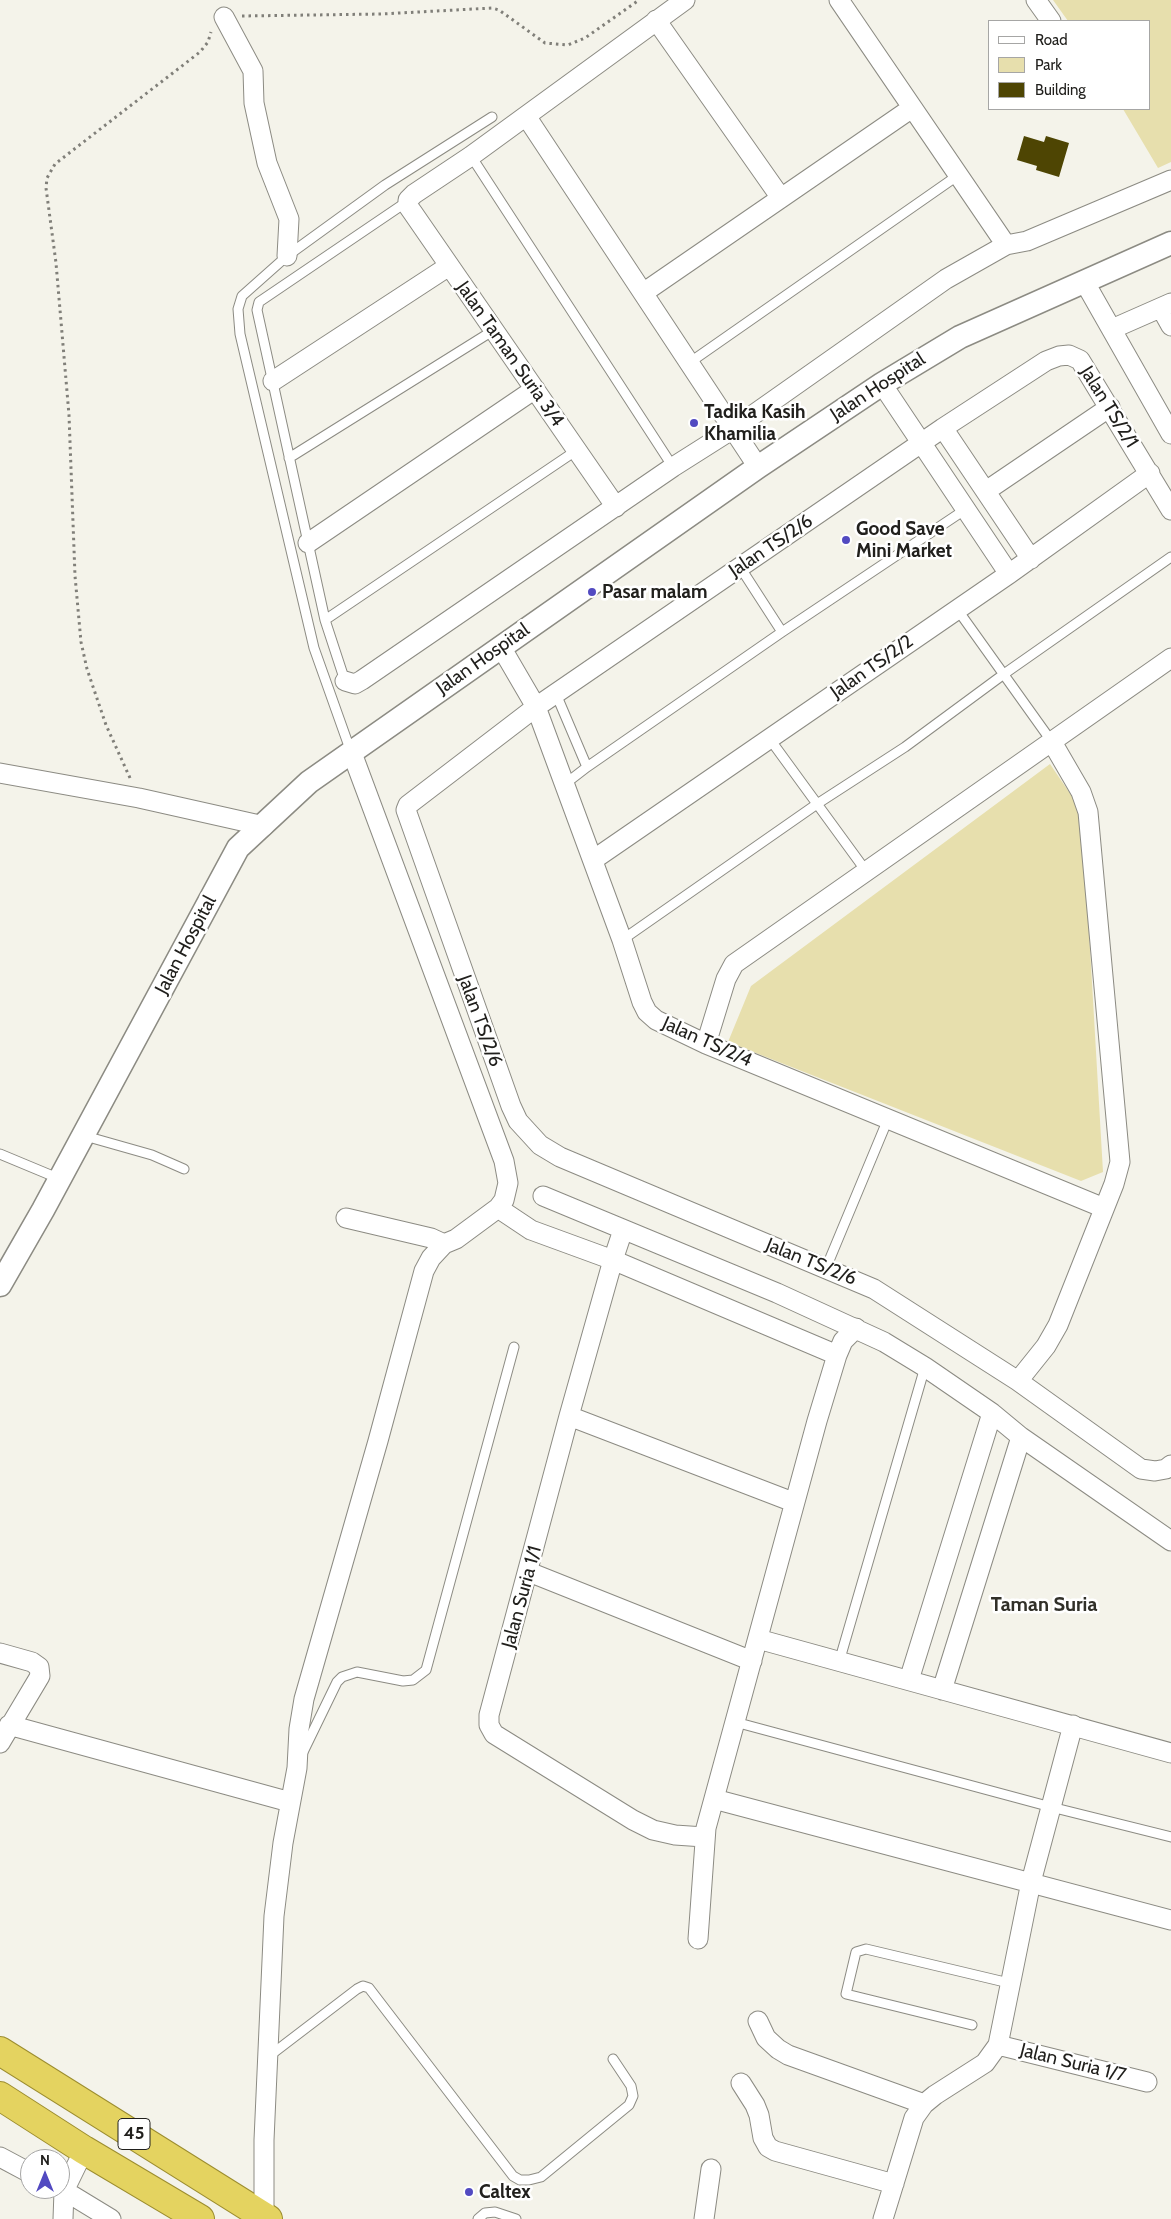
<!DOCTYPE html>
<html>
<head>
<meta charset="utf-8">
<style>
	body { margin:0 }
	#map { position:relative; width:1171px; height:2219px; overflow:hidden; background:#f4f3ea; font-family:Cabin,sans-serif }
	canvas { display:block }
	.legend { position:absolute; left:988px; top:20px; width:162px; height:90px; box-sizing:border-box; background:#fff; border:1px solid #a6a6a5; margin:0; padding:6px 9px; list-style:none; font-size:15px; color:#21201d }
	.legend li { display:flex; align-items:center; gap:10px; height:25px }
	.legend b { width:25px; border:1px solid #a6a6a5 }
	.north { position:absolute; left:20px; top:2149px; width:50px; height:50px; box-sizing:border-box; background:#fff; border:1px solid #a6a6a5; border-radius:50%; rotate:0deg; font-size:14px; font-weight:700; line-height:20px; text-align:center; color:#21201d }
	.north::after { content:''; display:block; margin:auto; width:18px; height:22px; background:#524ac1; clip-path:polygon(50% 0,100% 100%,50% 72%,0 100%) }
</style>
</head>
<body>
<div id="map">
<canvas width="1171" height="2219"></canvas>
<ul class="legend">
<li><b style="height:6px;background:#fff"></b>Road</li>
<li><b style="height:14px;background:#e7dfad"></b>Park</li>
<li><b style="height:14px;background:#4e4503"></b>Building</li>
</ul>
<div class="north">N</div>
</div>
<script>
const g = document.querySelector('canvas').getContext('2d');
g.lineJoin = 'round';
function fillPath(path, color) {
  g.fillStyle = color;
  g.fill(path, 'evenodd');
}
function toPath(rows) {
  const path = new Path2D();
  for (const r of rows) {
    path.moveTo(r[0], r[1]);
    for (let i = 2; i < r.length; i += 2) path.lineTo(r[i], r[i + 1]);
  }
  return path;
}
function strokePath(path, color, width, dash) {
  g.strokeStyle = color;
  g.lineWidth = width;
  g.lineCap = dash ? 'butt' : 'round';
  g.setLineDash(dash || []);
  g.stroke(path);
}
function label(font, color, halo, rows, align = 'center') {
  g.font = font + ' Cabin,sans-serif';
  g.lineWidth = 5;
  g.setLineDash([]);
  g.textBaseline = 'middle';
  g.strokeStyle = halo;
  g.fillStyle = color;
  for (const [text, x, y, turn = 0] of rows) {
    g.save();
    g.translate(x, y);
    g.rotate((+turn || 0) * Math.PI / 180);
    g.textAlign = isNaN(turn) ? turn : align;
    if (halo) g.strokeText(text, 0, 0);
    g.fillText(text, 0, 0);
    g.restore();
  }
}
fillPath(toPath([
	[1053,0,1171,0,1171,162,1158,168,1123,109,1150,109,1150,21,1068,21],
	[1050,764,1082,811,1103,1172,1081,1181,728,1042,751,986]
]), '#e7dfad');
fillPath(toPath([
	[1024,136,1044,142,1046,136,1069,143,1059,177,1036,170,1037,166,1017,160]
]), '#4e4503');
const service = toPath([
	[471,156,673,467],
	[689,363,957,176],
	[289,458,494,330],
	[740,567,782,632],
	[957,609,1052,742],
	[325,620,577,450],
	[345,681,325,620,257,310,259,302,408,201],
	[556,694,587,767],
	[769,738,866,871],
	[351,752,314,648,240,334,238,309,242,296,287,256,385,185,492,117],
	[565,784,587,767,782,632,966,509],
	[622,940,817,804,905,747,1004,674,1171,557],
	[85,1136,152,1155,184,1169],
	[0,1154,60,1179],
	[826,1268,888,1119],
	[839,1662,925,1367],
	[735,1722,1051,1807,1171,1837],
	[303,1752,337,1682,342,1677,357,1672,403,1681,413,1680,426,1670,514,1347],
	[972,2025,846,1994,856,1952,866,1949,1009,1983],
	[268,2057,357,1989,363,1986,369,1988,513,2176,520,2180,529,2180,541,2177,629,2105,633,2096,631,2086,613,2059],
	[478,2219,485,2213,495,2212,516,2219]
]);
const minor = toPath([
	[839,0,1006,245],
	[1036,0,1051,21],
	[224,17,253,71,254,103,267,163,289,219,287,256],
	[656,20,781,198],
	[526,116,758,467],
	[1084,281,1171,434],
	[643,293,912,108],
	[1161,308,1171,326],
	[1112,329,1171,303],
	[273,381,449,266],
	[882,384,1009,574],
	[943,428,1031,559],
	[986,491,1110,407],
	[616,507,413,213,408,206,408,200,414,194,471,156,685,0],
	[1171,510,1080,360,1069,355,1059,356,1046,361,943,428,536,707,408,805,406,810,511,1106,518,1121,540,1145,560,1157,874,1289,1018,1381,1141,1469,1155,1471,1166,1469,1171,1465],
	[308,543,535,389],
	[501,647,536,707,622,940,642,1002,647,1012,656,1020,706,1044,1104,1208],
	[345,681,355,684,362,680,673,467,733,429,946,279,1006,245,1027,241,1171,180],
	[0,773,139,798,264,826],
	[593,860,1009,574,1150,473],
	[706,1044,726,979,734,964,1171,658],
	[543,1196,777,1293,884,1342,925,1367,992,1413,1021,1437,1171,1541],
	[498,1208,531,1230,613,1260,837,1355],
	[346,1218,431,1238,444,1244],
	[623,1230,613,1260,569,1416,489,1715,489,1725,494,1734,633,1820,653,1830,675,1835,704,1837],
	[1018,1381,1046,1346,1058,1325,1114,1184,1120,1162,1088,812,1081,792,1052,742],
	[569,1416,793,1502],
	[529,1572,752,1661],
	[758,1639,1171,1753],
	[0,1653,32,1662,39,1667,40,1676,0,1743],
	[909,1680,992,1413],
	[942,1690,1021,1437],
	[9,1725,290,1802],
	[714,1799,1171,1920],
	[698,1939,706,1828,817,1421,837,1355,843,1341,856,1328],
	[758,2021,766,2038,778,2049,788,2055,924,2104],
	[998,2045,1147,2082],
	[741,2083,755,2105,759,2115,763,2138,768,2147,775,2151,894,2184],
	[0,2157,30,2173],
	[60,2188,111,2219],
	[264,2217,264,2140,274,1916,283,1843,297,1768,299,1729,304,1699,378,1441,424,1271,431,1258,444,1244,456,1239,498,1208,504,1200,508,1183,504,1161,352,753],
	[63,2219,64,2191,84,2150],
	[704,2219,711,2169],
	[883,2219,914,2118,924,2104,935,2095,985,2063,998,2045,1031,1882,1073,1725]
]);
const tertiary = toPath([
	[0,1285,43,1210,238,848,309,782,758,467,882,384,960,337,1171,243]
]);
const trunk = toPath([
	[0,2051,268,2219],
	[0,2096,84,2150,200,2219]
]);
strokePath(service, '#8c8b83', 11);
strokePath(minor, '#8c8b83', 21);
strokePath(tertiary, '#8c8b83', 25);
strokePath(trunk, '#9c8d2f', 30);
strokePath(toPath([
	[242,16,381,14,492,8,499,10,545,43,568,45,585,38,639,0],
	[130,778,106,725,87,669,81,642,75,576,69,415,56,263,46,188,47,178,55,164,200,52,208,42,211,32]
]), '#807f79', 3, [2.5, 4]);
strokePath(service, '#fff', 9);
strokePath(minor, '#fff', 19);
strokePath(tertiary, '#fff', 22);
strokePath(trunk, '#e4d360', 28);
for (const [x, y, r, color] of [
	[694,423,5,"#524ac1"],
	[846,540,5,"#524ac1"],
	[592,592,5,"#524ac1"],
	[469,2192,5,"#524ac1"]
]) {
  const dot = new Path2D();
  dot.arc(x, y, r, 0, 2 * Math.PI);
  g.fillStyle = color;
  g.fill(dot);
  strokePath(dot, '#fff', 2);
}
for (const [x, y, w] of [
	[134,2134,32]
]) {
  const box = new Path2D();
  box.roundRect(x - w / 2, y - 15.5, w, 31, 4);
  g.fillStyle = '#fff';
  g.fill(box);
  strokePath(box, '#21201d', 1);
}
label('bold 18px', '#21201d', null, [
	["45",134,2134]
]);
label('19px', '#21201d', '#fff', [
	["Jalan Taman Suria 3/4",510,354,55],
	["Jalan Hospital",878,387,-33],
	["Jalan TS/2/1",1109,407,58],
	["Jalan TS/2/6",771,546,-34],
	["Jalan Hospital",483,659,-35],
	["Jalan TS/2/2",872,667,-35],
	["Jalan Hospital",186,945,-62],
	["Jalan TS/2/6",480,1021,70],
	["Jalan TS/2/4",707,1042,24],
	["Jalan TS/2/6",811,1262,22],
	["Jalan Suria 1/1",522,1597,-75],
	["Jalan Suria 1/7",1073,2063,14]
]);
label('bold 19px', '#21201d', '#fff', [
	["Tadika Kasih",704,412],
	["Khamilia",704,434],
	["Good Save",856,529],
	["Mini Market",856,551],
	["Pasar malam",602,592],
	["Caltex",479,2192]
], 'left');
label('bold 20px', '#313029', '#fff', [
	["Taman Suria",1044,1605]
]);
</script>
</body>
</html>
